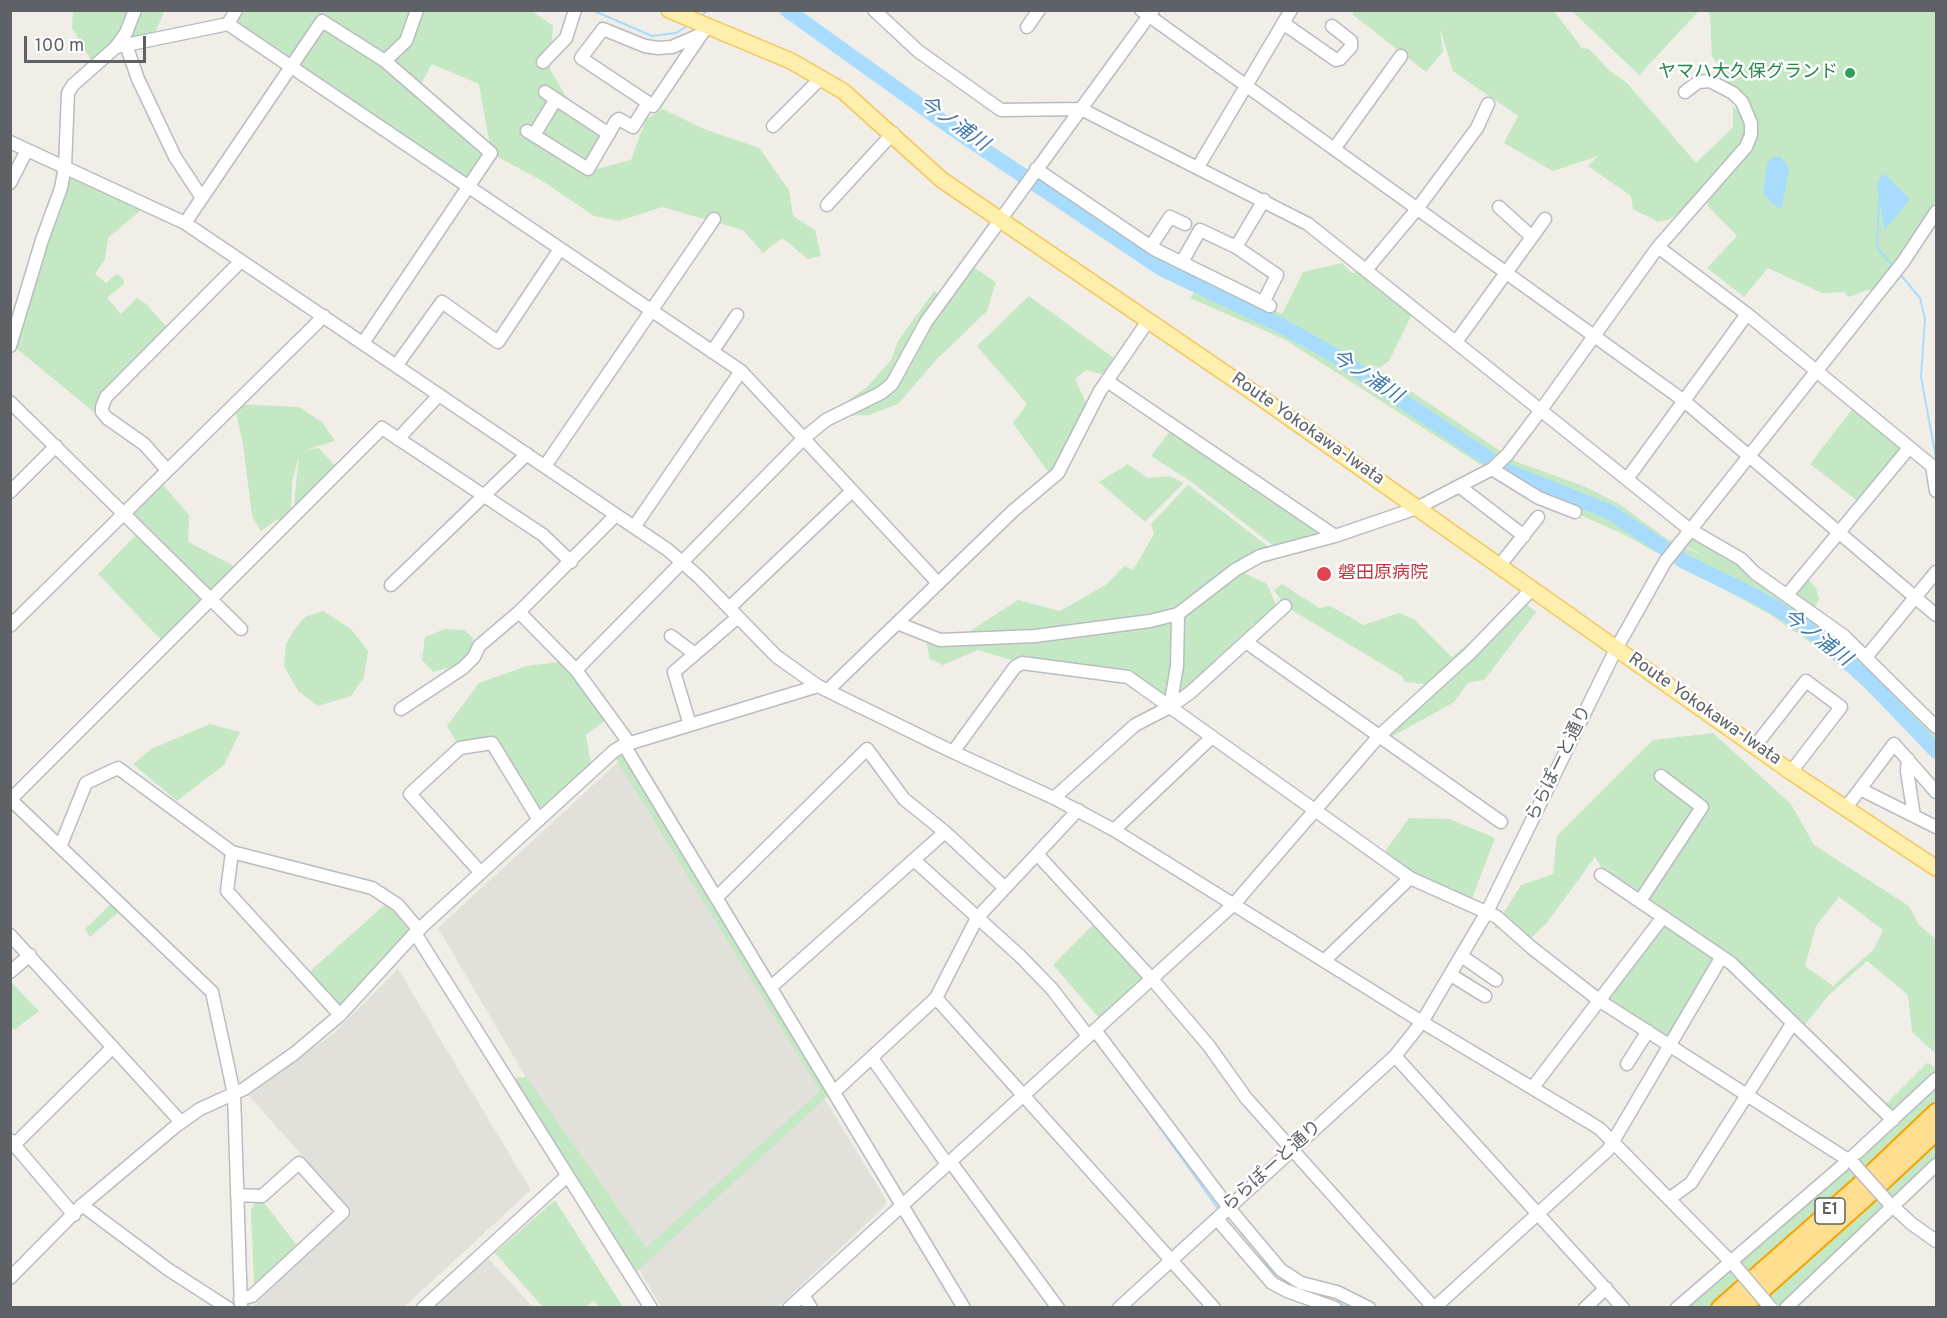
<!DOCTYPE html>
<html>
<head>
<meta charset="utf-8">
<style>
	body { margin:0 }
	#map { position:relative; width:1947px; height:1318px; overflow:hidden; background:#f0eee6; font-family:Overpass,sans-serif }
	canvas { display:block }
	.frame { position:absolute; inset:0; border:12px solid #5e6267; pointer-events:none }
	.scale { position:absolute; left:24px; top:36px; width:122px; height:27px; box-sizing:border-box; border:3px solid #5e6267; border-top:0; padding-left:8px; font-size:18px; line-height:21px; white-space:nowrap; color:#5e6267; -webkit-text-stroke:4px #fff; paint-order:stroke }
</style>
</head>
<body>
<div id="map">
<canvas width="1947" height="1318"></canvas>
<div class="frame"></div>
<div class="scale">100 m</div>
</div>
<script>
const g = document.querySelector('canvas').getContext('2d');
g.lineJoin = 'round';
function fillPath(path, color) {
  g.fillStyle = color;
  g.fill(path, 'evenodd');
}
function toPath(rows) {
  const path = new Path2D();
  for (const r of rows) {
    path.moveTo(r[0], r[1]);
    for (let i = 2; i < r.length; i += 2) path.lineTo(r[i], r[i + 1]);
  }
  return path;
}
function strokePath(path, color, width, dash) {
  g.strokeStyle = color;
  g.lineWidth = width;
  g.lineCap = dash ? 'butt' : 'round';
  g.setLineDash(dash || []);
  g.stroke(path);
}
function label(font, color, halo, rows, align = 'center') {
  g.font = font + ' Overpass,"Noto Sans JP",sans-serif';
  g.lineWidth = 5;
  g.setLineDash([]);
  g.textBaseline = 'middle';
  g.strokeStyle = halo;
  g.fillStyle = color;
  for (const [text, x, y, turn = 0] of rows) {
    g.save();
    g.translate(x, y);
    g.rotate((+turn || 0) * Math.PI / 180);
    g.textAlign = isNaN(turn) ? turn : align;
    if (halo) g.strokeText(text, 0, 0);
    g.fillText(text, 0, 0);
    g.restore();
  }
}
fillPath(toPath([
	[617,763,622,763,886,1200,885,1206,778,1307,661,1307,438,928],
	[398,969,531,1190,404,1307,254,1307,254,1305,352,1211,249,1096,334,1033],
	[486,1256,533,1307,431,1308]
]), '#e2e0db');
fillPath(toPath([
	[237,10,532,11,553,26,550,69,567,98,606,125,585,172,631,160,646,119,663,109,704,129,759,148,789,190,793,216,815,230,821,256,808,259,782,238,763,253,743,230,662,207,619,221,594,216,541,180,492,154,470,188,228,24],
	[432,64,479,84,491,152,418,89],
	[1356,10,1554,11,1582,48,1589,49,1610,71,1627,83,1696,163,1733,127,1733,107,1746,115,1747,111,1712,56,1710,14,1706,11,1936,11,1936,202,1873,291,1868,290,1848,297,1845,292,1822,293,1768,268,1744,297,1707,268,1737,236,1708,206,1707,198,1744,146,1701,193,1671,219,1658,222,1633,209,1631,196,1588,166,1598,156,1553,171,1504,143,1518,116,1453,71,1440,29,1443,52,1426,72,1352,14],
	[73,11,134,11,128,30,95,67,72,28],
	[138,11,165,11,151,40,128,42],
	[1572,11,1699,11,1639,75],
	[64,176,92,179,100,191,130,197,140,211,108,238,105,259,95,274,106,283,116,274,123,278,124,284,107,298,121,314,137,298,146,304,173,334,157,346,95,413,11,344],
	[1342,263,1352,273,1366,270,1412,314,1389,361,1379,368,1367,362,1517,462,1586,487,1619,504,1667,539,1708,558,1679,542,1689,529,1787,595,1804,575,1816,588,1819,599,1812,613,1936,727,1936,756,1834,659,1771,615,1621,533,1536,496,1478,463,1284,339,1190,298,1208,275,1282,314,1303,272],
	[971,266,996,282,987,311,935,361,898,404,869,415,842,416,885,393,910,368,931,323],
	[934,291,938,294,886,385,856,400,847,401,866,388,891,360,898,341],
	[1029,296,1114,358,1105,375,1086,370,1075,379,1086,403,1059,465,1049,473,1013,423,1027,404,977,346],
	[234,404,299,407,322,422,335,441,306,450,319,448,338,469,293,514,299,456,292,482,291,515,275,521,261,531,252,516,243,444],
	[1853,408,1909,448,1859,502,1810,464],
	[1173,427,1335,536,1274,546,1190,481,1151,456],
	[1128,464,1147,478,1170,476,1184,483,1145,522,1099,482],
	[158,479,189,515,188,542,238,568,212,591,129,513],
	[1188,485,1274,551,1237,569,1267,584,1279,612,1254,624,1217,658,1170,713,1128,677,1022,663,978,650,943,665,930,659,926,640,958,639,1018,600,1060,611,1107,584,1124,566,1133,570,1154,534,1151,524],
	[138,533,206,599,161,640,98,574],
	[1282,584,1319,608,1330,606,1364,625,1399,613,1415,620,1452,657,1521,600,1536,612,1484,680,1468,683,1454,702,1393,736,1379,736,1434,685,1405,682,1402,676,1285,606,1274,590],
	[323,611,351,629,368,651,364,677,351,696,318,706,298,691,284,666,286,644,294,630,305,617],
	[445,629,464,630,473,638,469,662,433,672,422,660,425,637],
	[567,661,607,719,586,735,591,764,540,809,506,765,492,743,460,748,447,726,479,683,527,666],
	[210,724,240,732,224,765,177,801,133,764,151,749],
	[1713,733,1791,804,1814,845,1909,906,1919,925,1936,939,1936,1054,1912,1032,1908,995,1867,961,1829,995,1803,1027,1719,956,1671,1040,1605,1000,1666,919,1602,868,1625,875,1601,867,1595,857,1546,924,1530,939,1506,929,1494,928,1521,885,1553,874,1557,836,1653,740],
	[1839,897,1883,930,1874,949,1833,986,1805,966,1816,926],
	[629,751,831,1093,635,1273,511,1078,526,1077,646,1248,820,1091,616,759],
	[1409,818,1449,819,1495,838,1470,904,1381,857],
	[388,902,414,929,339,1007,307,974],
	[111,904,119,912,90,937,85,929],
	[1093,925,1142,978,1100,1019,1053,965],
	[11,982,39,1011,14,1030,11,1027],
	[1927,1063,1936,1067,1936,1104,1913,1128,1712,1307,1676,1308,1892,1120,1881,1109],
	[1936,1129,1936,1167,1783,1307,1746,1308],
	[555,1200,623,1307,599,1307,594,1301,585,1307,543,1307,495,1253],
	[255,1203,264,1203,299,1248,254,1284,251,1210]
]), '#c4e8c3');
fillPath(toPath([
	[1781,156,1789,169,1782,209,1771,203,1763,193,1767,164,1771,158],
	[1885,174,1910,199,1885,230,1877,188,1878,180]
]), '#a8dcff');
strokePath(toPath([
	[592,10,652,36,676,33,687,26],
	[701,16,708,10],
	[1879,202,1877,247,1894,268],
	[1900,274,1920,298,1925,319,1921,377,1936,458],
	[1124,1078,1219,1210],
	[1259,1258,1290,1286,1351,1308]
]), '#a8dcff', 2);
strokePath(toPath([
	[787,10,949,126,1162,269,1282,326,1334,355,1507,471,1610,512,1685,562,1755,596,1800,622,1867,679,1936,751]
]), '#a8dcff', 15);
const minor = toPath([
	[874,10,918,51,1001,110,1081,109,1308,224,1689,529,1741,559,1755,573,1844,636,1936,727],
	[1141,10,1683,400,1936,615],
	[1283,23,1336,60,1340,59,1351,47,1351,41,1332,26],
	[228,24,236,10],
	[1027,27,1039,10],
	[702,34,672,47,658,48,645,46,603,29,581,58,653,106,707,26],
	[126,45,138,79,175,157,202,198],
	[116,47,228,24,741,371,938,583],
	[385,61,406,41,417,10],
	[543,62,566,38,575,10],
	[545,92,609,134],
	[773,126,822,77],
	[527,131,588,169,616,121,619,119,633,127,648,103],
	[534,135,556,99],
	[10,142,185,223,668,550,699,577,776,656,818,686,953,752,1054,798,1114,830,1422,1022,1589,1122,1600,1129,1736,1267],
	[1334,149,1401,56],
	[1198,167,1291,10],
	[1036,169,1154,249,1270,306],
	[10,183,27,150],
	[827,205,893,133],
	[1499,207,1532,237],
	[185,223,322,21,385,61,491,153,363,343],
	[1151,246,1170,217,1185,224],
	[1236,247,1264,200],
	[1658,247,1747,314,1932,466,1936,491],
	[1182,262,1200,230,1236,247,1277,275,1263,303],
	[1366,270,1417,209,1477,128,1488,104],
	[1456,342,1545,219],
	[10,346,42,240,61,188,65,167,68,93,73,85,116,47,126,33,135,10],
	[712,352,737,315],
	[396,366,442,302,498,342,560,249],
	[1107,381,1335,536],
	[10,402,241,629],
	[398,439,439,395],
	[545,466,714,219],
	[1492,469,1539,498,1575,512],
	[167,470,144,444,107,418,102,412,102,407,106,397,241,261],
	[1627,479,1747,314],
	[1459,486,1524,536],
	[10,492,56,446],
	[634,527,741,371],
	[1500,565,1538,517],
	[391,585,527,454],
	[1787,595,1909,448],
	[729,608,852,491],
	[519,612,576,670,630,744],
	[897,623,940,640,1035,636,1150,621,1178,614,1235,570,1260,556,1335,536,1417,508,1492,469,1507,455,1541,410,1658,247,1746,147,1751,135,1751,123,1742,102,1733,93,1710,81,1698,82,1685,92],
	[10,626,324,316],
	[671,636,695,654],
	[1246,642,1501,822],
	[1867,656,1936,572],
	[576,670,803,439,826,420,881,393,892,384,926,322,1153,10],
	[828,690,1013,511,1058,473,1100,391,1148,321],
	[1170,707,1177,666,1178,614],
	[401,709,463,668,474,657,479,646,519,612,616,515],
	[690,725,674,672,738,617],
	[624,745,964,1308],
	[1755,746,1806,681,1841,707,1791,772],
	[953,752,1015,667,1022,663,1128,677,1410,878,1497,917,1532,948,1600,1001,1853,1163],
	[1908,759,1907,771,1914,816],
	[1860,789,1936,827],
	[1054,798,1135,725,1170,707,1191,692,1285,606],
	[10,799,212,992,234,1094,241,1308],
	[10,800,382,428,543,535,571,562],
	[1845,809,1894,744,1936,792],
	[1114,830,1212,737],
	[60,847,86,783,118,768,232,852,372,888,398,905,419,930],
	[232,852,227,891,340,1015],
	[1037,854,1152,979,1209,1046,1246,1098,1434,1308],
	[914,860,1020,956,1052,989,1088,1036],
	[481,873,410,794,460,748,492,743,539,820],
	[1601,875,1731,963,1893,1120],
	[717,897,867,749,904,799,945,832],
	[1640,901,1702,807,1661,776],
	[415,933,651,1308],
	[10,935,181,1122],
	[1463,957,1496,980],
	[1325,960,1410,878],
	[10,972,30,955],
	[1451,975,1485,996],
	[771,987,945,832,1005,888],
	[936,998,1214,1308],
	[1095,1030,1229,1208,1281,1270,1301,1283,1337,1292,1369,1308],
	[1395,1056,1623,1308],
	[872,1058,947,1164],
	[1627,1064,1648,1031],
	[1533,1087,1663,917],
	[834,1092,936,998,977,918,1078,810],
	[10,1140,74,1215],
	[15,1144,113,1047],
	[950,1161,1058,1308],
	[237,1195,262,1196,299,1163,343,1212,252,1296,240,1299],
	[1669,1199,1691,1183,1792,1024],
	[1889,1203,1912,1224,1936,1241],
	[82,1205,169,1270,228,1308],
	[1217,1219,1272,1283,1287,1291,1335,1308],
	[10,1278,82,1205,176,1126,200,1109,244,1089,295,1053,340,1015,415,933,614,751,624,745,818,686],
	[803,1295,811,1308],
	[423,1308,567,1176],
	[789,1308,1234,904,1379,736,1469,654,1532,589],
	[1119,1308,1395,1056,1422,1022,1487,912,1616,649,1665,562,1903,262,1936,212],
	[1434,1308,1608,1150,1721,958],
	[1585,1308,1606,1288],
	[1677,1308,1849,1160,1936,1079],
	[1786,1308,1936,1165]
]);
const major = toPath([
	[669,10,791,61,843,91,942,180,1260,397,1791,772,1936,868]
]);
const highway = toPath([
	[1720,1308,1854,1190,1936,1112],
	[1742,1308,1863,1200,1936,1132]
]);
strokePath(minor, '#b9bcc0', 15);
strokePath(major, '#f6c55a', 18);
strokePath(highway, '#f7a200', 20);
strokePath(minor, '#fff', 12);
strokePath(major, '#ffefad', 15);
strokePath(highway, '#ffdf8f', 16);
const minorBridge = toPath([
	[1853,1163,1888,1202],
	[1736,1267,1771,1308]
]);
strokePath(minorBridge, '#b9bcc0', 15, []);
strokePath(minorBridge, '#fff', 12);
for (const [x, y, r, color] of [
	[1850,73,6,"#2e9e5b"],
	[1324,574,8,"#e0444e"]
]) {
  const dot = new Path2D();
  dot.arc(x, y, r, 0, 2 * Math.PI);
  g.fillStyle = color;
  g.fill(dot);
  strokePath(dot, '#fff', 2);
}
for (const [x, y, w] of [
	[1830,1211,30]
]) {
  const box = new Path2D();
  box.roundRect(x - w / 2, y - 13, w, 26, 4.5);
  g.fillStyle = '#fff';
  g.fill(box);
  strokePath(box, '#5e6267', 1.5);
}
label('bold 16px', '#5e6267', null, [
	["E1",1830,1211]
]);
label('18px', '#27864d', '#fff', [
	["ヤマハ大久保グランド",1838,73]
], 'right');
label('18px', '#5e6267', '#fff', [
	["Route Yokokawa-Iwata",1307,430,35],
	["Route Yokokawa-Iwata",1704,710,35],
	["ららぽーと通り",1560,764,-64],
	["ららぽーと通り",1273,1167,-42]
]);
label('18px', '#be3a42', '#fff', [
	["磐田原病院",1338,574]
], 'left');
label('italic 20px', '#3d77ad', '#fff', [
	["今ノ浦川",953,125,35],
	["今ノ浦川",1366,378,33],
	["今ノ浦川",1816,639,37]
]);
</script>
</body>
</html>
